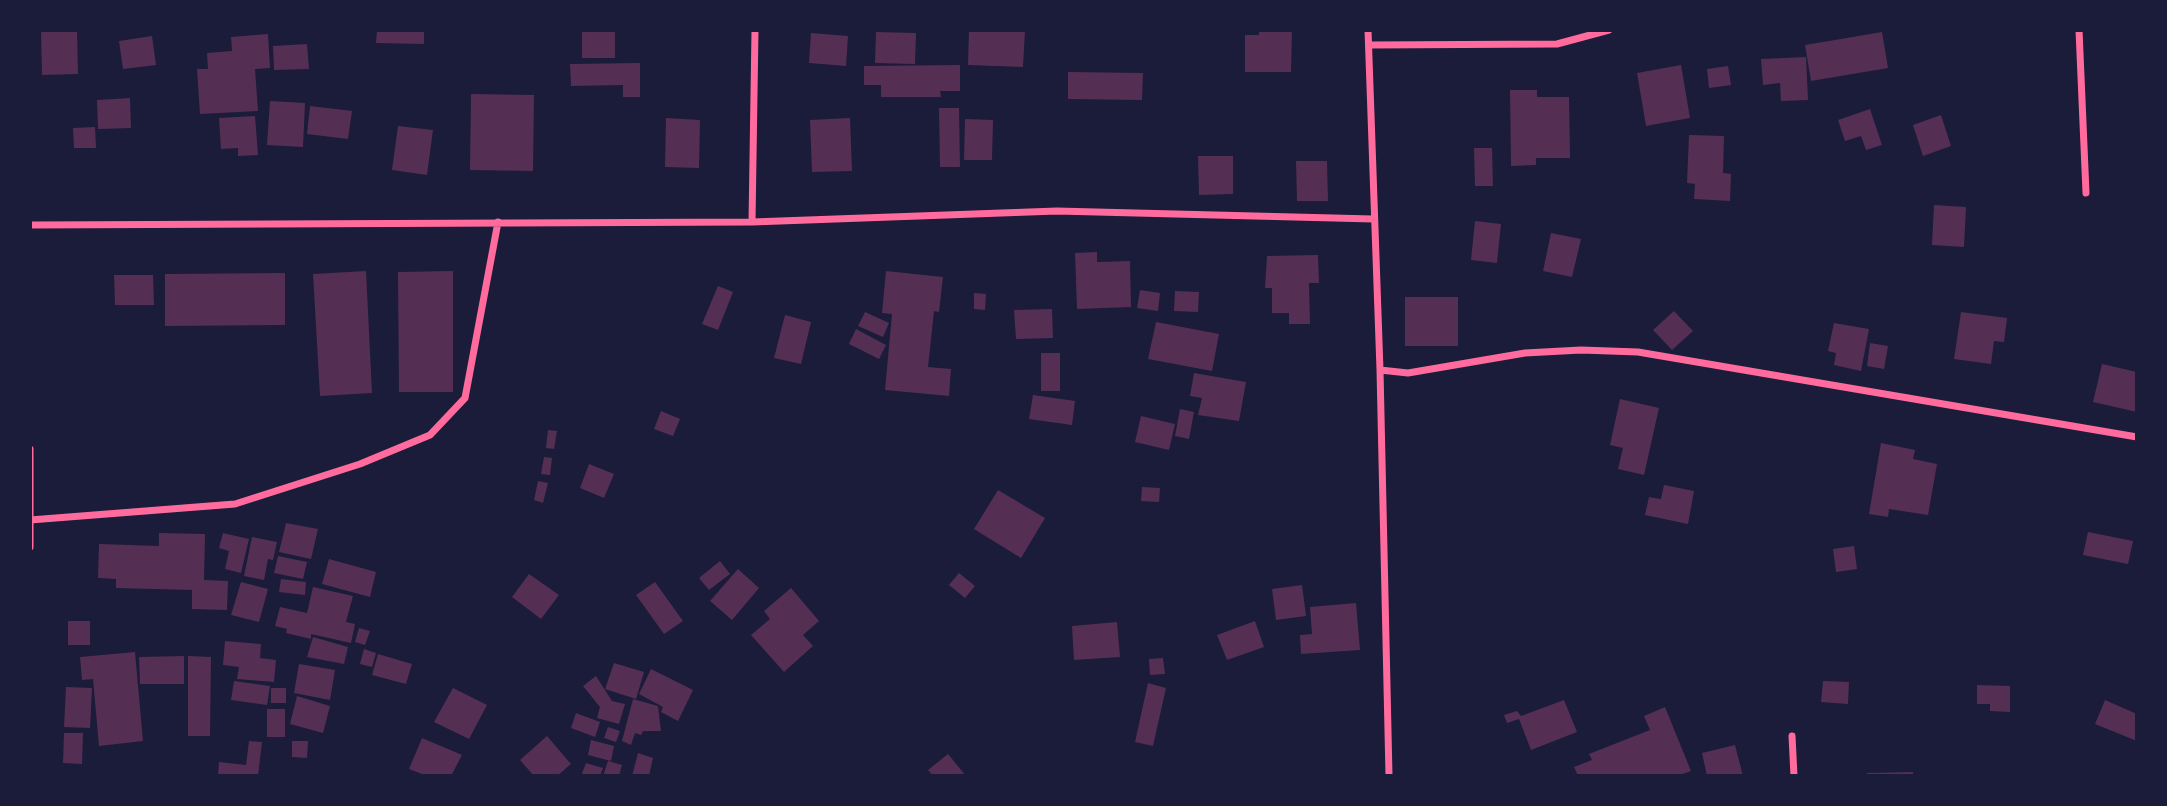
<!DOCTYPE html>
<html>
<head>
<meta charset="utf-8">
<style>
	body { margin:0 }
	#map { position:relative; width:2167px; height:806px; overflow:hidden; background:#1b1b3a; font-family:"Titillium Web",sans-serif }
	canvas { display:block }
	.frame { position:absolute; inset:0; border:32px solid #1b1b3a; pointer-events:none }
</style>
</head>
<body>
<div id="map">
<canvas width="2167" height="806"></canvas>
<div class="frame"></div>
</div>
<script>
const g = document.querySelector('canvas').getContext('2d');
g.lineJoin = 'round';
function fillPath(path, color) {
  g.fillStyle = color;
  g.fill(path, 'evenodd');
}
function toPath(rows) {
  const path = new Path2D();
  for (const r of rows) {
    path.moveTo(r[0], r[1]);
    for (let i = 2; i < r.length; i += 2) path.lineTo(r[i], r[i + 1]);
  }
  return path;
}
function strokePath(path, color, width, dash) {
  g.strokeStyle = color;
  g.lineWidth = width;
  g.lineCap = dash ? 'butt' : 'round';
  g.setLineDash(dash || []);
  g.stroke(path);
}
fillPath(toPath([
	[41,30,77,30,78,74,42,75],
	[377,30,424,30,424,44,376,43],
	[582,30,615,30,615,58,582,58],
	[969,30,1025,30,1023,67,968,65],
	[1259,30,1292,30,1291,72,1245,72,1245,35,1259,35],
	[876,32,916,33,915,64,875,63],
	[1882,32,1888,68,1811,81,1805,45],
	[811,33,848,36,846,66,809,63],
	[268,34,270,68,255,69,258,111,200,114,197,69,208,69,207,53,232,51,231,37],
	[152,36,156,65,123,69,119,41],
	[307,44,309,69,274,70,273,46],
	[1806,57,1808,100,1781,101,1780,83,1763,85,1761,59],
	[640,63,640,97,623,97,623,85,571,86,570,64],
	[960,65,960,91,940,91,941,97,881,97,881,85,864,85,864,66],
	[1681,65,1690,118,1646,126,1637,73],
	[1728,66,1731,85,1709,88,1707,69],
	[1068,72,1143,73,1142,100,1068,99],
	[1510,90,1537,90,1537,97,1569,97,1570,158,1536,158,1536,165,1511,166],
	[471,94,534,95,533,171,470,170],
	[130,98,131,128,98,129,97,100],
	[270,101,305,103,303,147,267,145],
	[310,106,352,111,348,139,307,134],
	[939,108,959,108,960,167,940,167],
	[1870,109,1882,145,1866,150,1861,136,1845,141,1838,120],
	[1941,115,1951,146,1923,156,1913,125],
	[255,116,258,155,238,156,238,148,221,149,219,118],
	[666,118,700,120,699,168,665,167],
	[850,118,852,171,812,172,810,120],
	[965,119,993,120,992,160,964,160],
	[398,126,433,130,427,175,392,170],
	[95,127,96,148,74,148,73,128],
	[1689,135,1724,136,1723,173,1731,174,1730,201,1694,199,1695,184,1687,183],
	[1474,148,1492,148,1493,186,1475,186],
	[1198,156,1233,156,1233,194,1199,195],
	[1296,161,1327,161,1328,201,1297,201],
	[1934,205,1966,207,1964,247,1932,245],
	[1475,221,1501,224,1497,263,1471,260],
	[1551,233,1581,239,1572,277,1543,271],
	[1097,252,1097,262,1130,261,1131,307,1077,309,1075,253],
	[1318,255,1319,283,1309,283,1310,324,1289,324,1289,313,1272,313,1272,288,1265,288,1267,256],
	[366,271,372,393,320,396,313,274],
	[453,271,453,392,399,392,398,272],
	[886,271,943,277,939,312,934,311,928,367,951,369,949,396,885,390,892,314,882,313],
	[285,273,285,325,165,326,165,274],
	[114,275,153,275,154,305,115,305],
	[718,286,733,292,718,330,702,324],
	[1140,290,1160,293,1158,311,1137,308],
	[1175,291,1199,292,1198,312,1174,311],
	[974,293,986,294,985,310,974,309],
	[1405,297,1458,297,1458,346,1405,346],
	[1052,309,1053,338,1016,339,1014,310],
	[1674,311,1693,331,1672,350,1653,330],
	[865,312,889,323,883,337,858,326],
	[1961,312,2007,318,2004,342,1994,341,1991,364,1954,359],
	[785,315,811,322,801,364,774,358],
	[1156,322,1219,334,1212,371,1148,359],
	[1834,323,1869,329,1861,371,1834,365,1836,353,1828,351],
	[856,329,886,345,879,359,849,344],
	[1870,343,1888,346,1884,369,1867,366],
	[1041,353,1060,353,1060,391,1041,391],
	[2102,364,2137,372,2137,412,2093,402],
	[1194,373,1246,382,1239,421,1198,415,1202,398,1190,396],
	[1033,395,1075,401,1072,425,1029,419],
	[1620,399,1659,408,1644,475,1618,469,1623,448,1610,445],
	[1180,409,1194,412,1189,439,1175,436],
	[661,411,680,419,673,436,654,429],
	[1141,416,1175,424,1169,450,1135,442],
	[548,430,557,431,554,449,546,448],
	[1881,443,1915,450,1913,459,1937,464,1928,515,1889,509,1888,517,1869,514],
	[544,457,552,458,550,475,541,474],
	[589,464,614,474,604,498,580,488],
	[538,481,548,483,543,503,534,500],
	[1664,485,1694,491,1688,524,1645,515,1649,497,1661,499],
	[1142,487,1160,488,1159,502,1141,501],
	[998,490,1045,518,1021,558,974,529],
	[286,523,318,529,311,559,279,552],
	[2088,532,2133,541,2128,564,2083,555],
	[159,533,205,534,204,580,228,581,227,610,192,609,192,590,116,588,116,579,98,578,99,544,159,546],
	[223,533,249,539,241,573,225,569,229,551,219,548],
	[252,537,277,542,273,560,268,559,264,580,244,576],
	[1854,546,1857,569,1836,572,1833,549],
	[278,556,307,562,303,579,274,573],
	[329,559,376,572,370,597,322,584],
	[720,561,730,574,709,590,699,578],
	[738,569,759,588,732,620,710,601],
	[959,573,975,586,965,598,949,585],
	[529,574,559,595,541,619,512,597],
	[281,579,306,582,305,595,279,592],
	[241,582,268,589,259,622,231,615],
	[655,582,683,621,664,634,636,595],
	[1302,585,1306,616,1276,620,1272,589],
	[313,587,353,596,346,622,355,624,351,643,311,634,311,639,286,633,287,629,275,626,280,607,307,613],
	[791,588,819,621,803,635,813,646,784,672,751,635,770,619,764,611],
	[1356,603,1360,650,1301,654,1300,635,1312,634,1310,607],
	[68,621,90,621,90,645,68,645],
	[1255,621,1264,647,1227,660,1217,635],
	[1117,622,1120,657,1074,660,1072,626],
	[359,628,370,631,365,645,355,642],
	[313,637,348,647,344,664,307,657],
	[225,641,261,644,260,658,276,660,274,682,237,679,239,667,223,665],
	[364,649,376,653,372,667,360,664],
	[135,652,143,741,99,746,93,679,82,680,80,657],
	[378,654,412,664,406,684,372,675],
	[184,656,184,684,140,684,139,657],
	[188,656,211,657,210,736,188,736],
	[1163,658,1165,674,1150,675,1149,659],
	[614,663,644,672,636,699,605,689],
	[299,664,335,670,330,700,294,693],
	[651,669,693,690,678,721,661,712,663,707,639,694],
	[596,676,612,701,625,704,619,724,597,718,600,707,583,686],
	[234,681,270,686,267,705,231,700],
	[1823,681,1849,682,1848,704,1821,702],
	[1148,683,1166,688,1153,746,1135,742],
	[1977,685,2010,686,2010,712,1990,711,1990,704,1977,704],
	[66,687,92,688,90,728,64,727],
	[271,688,286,688,286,703,271,703],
	[453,688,487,705,469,739,434,722],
	[297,696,330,706,323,733,290,724],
	[633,699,658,706,661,731,643,731,641,735,635,733,631,745,622,741],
	[1564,700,1577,732,1531,750,1519,719,1507,723,1504,715,1517,711,1521,716],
	[2105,700,2137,714,2137,741,2095,724],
	[1665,707,1691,771,1677,776,1578,776,1574,767,1592,760,1589,754,1650,730,1644,716],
	[267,709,285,709,285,737,267,737],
	[576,713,600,722,595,737,571,728],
	[608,727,620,731,616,742,604,738],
	[64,733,83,733,82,764,63,763],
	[547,736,571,764,557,776,534,776,520,760],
	[422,738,462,755,451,776,427,776,409,769],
	[591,740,614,746,611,761,588,755],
	[249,741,262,742,258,776,218,776,219,762,246,765],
	[292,741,308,741,307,758,292,757],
	[1735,745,1743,776,1707,776,1702,753],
	[638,753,653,758,649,776,632,776],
	[948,754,966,776,933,776,928,770],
	[608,761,622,765,619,776,603,776],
	[586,763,603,768,600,776,581,776],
	[1913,772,1913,776,1867,776,1867,773]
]), '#542f53');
strokePath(toPath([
	[1368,30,1380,370,1408,373,1525,353,1581,350,1638,352,2137,437],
	[2079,30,2086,193],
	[1369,45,1557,44,1609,30],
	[752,222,755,30],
	[30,225,752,222,1057,211,1373,219],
	[1380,370,1389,776],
	[30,449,30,547],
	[30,520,235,504,360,464,430,435,465,398,498,222],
	[1792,736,1794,776]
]), '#ff6b9d', 7);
</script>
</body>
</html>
